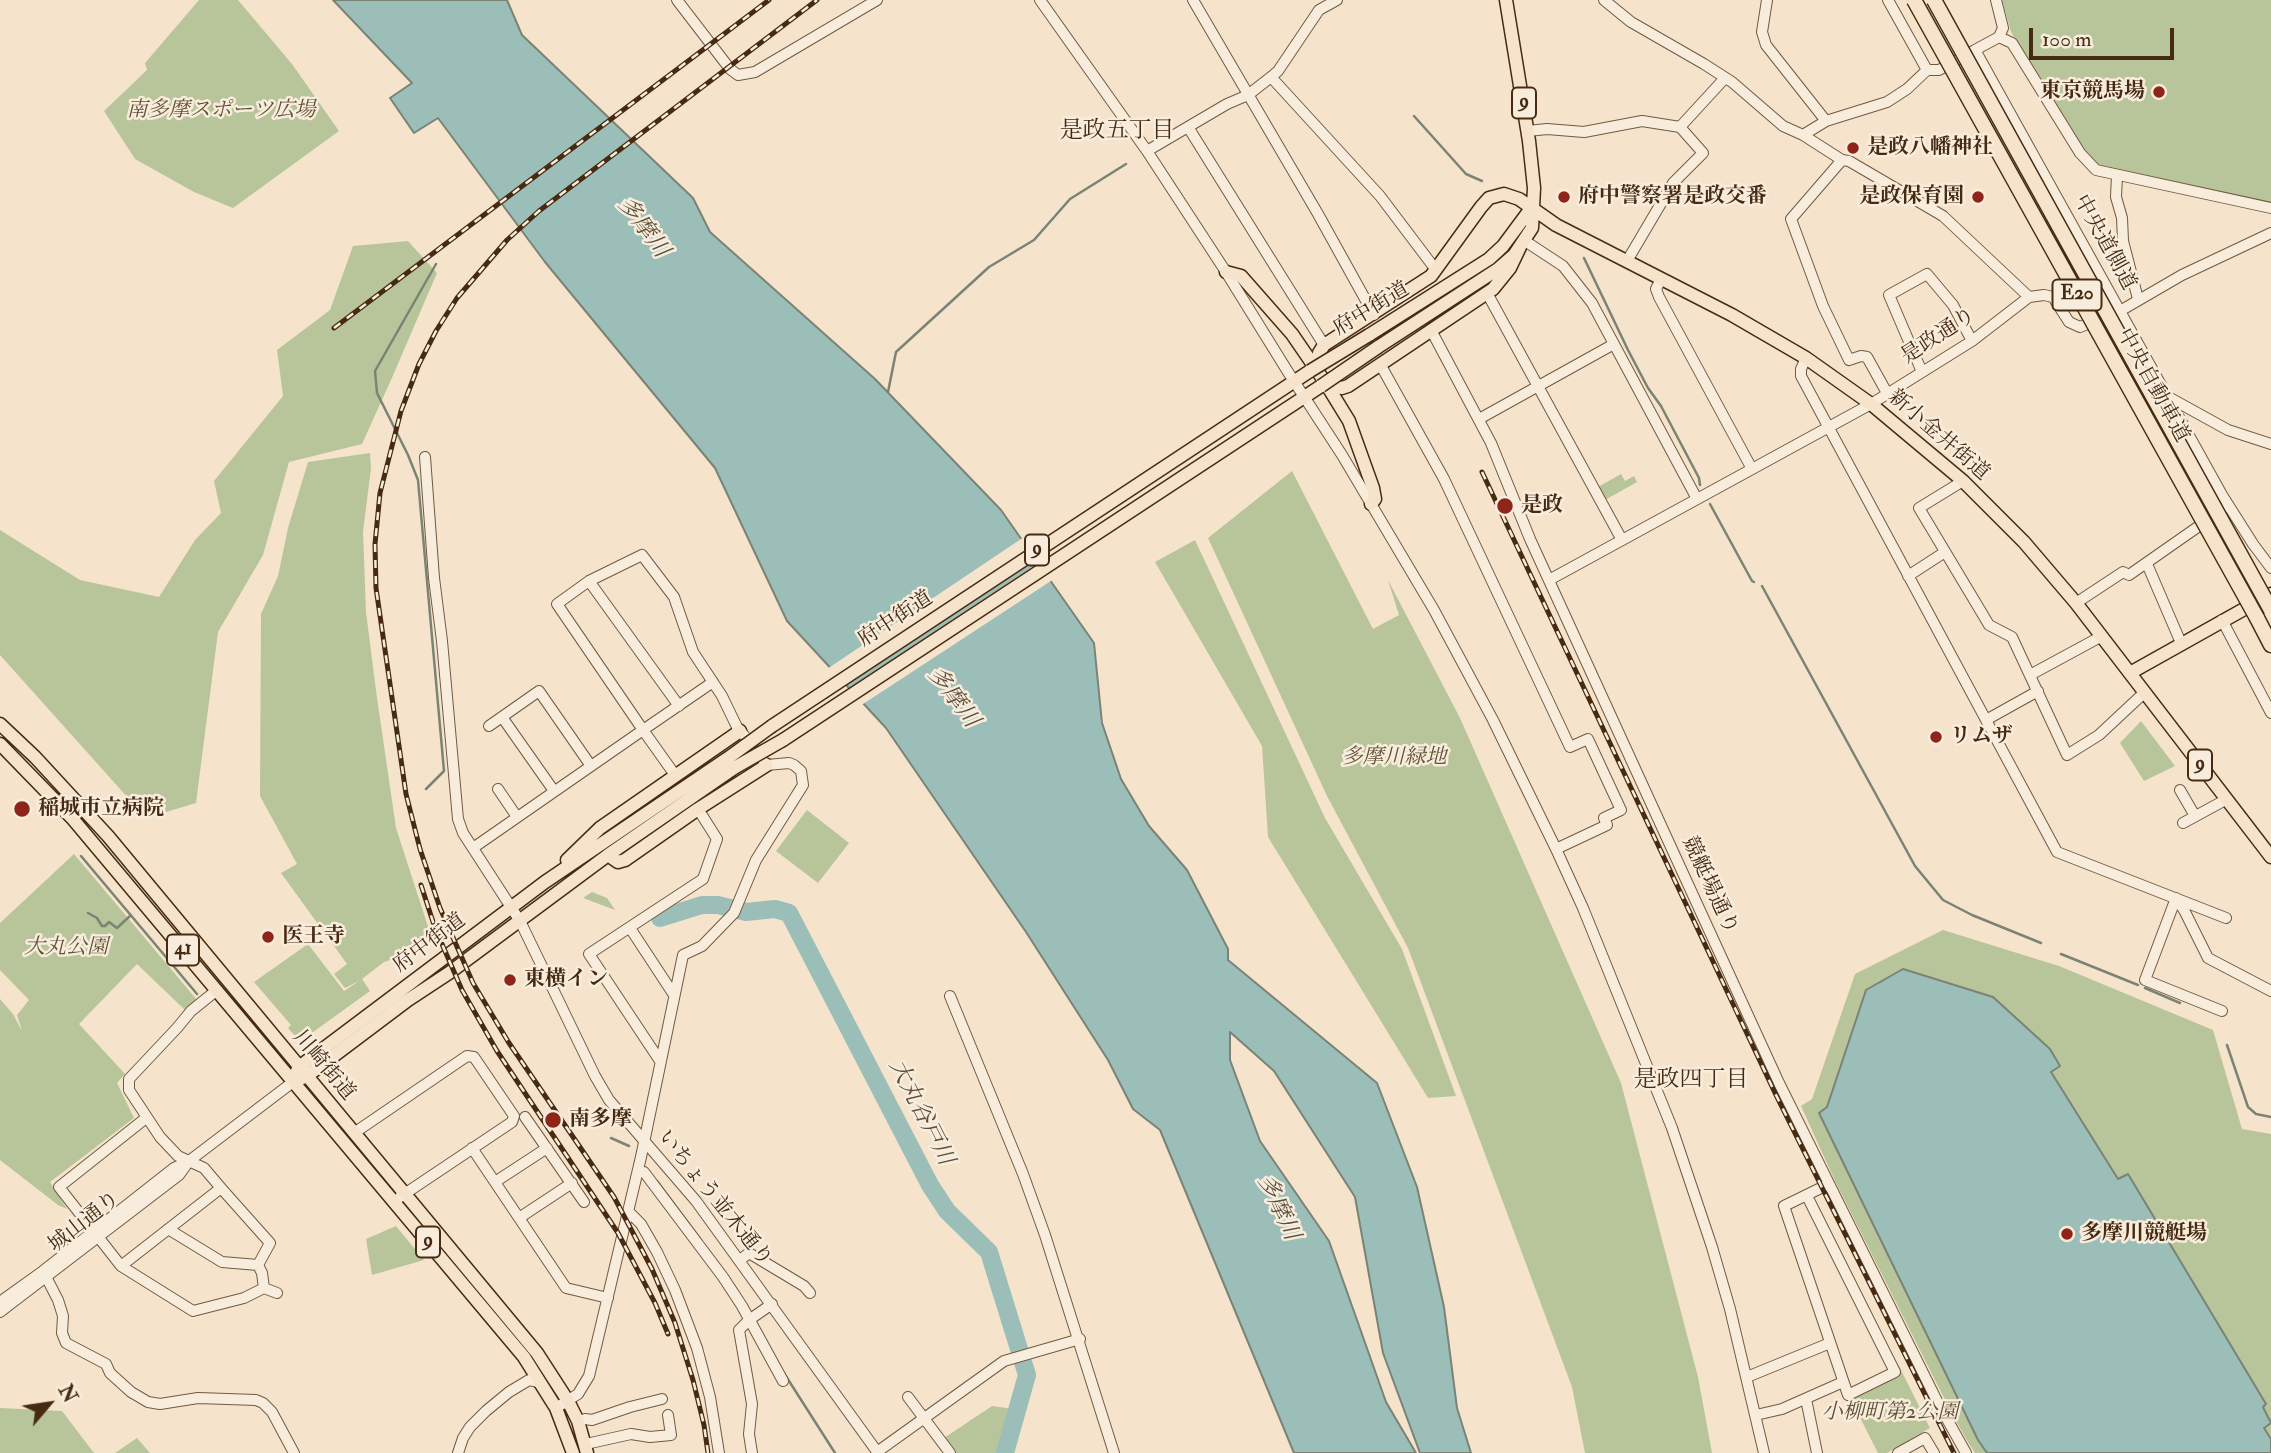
<!DOCTYPE html>
<html>
<head>
<meta charset="utf-8">
<style>
	body { margin:0 }
	#map { position:relative; width:2271px; height:1453px; overflow:hidden; background:#f5e4cb; font-family:"IM FELL Double Pica",serif }
	canvas { display:block }
	.north { position:absolute; left:14px; top:1369px; width:70px; height:70px; -webkit-text-stroke:5px #f8eddd; paint-order:stroke; rotate:61deg; font-size:19px; font-weight:700; line-height:28px; text-align:center; color:#462b12 }
	.north::after { content:''; display:block; margin:auto; width:24px; height:32px; background:#462b12; clip-path:polygon(50% 0,100% 100%,50% 72%,0 100%) }
	.scale { position:absolute; left:2029px; top:28px; width:145px; height:32px; box-sizing:border-box; border:4px solid #462b12; border-top:0; padding-left:9px; font-size:21px; line-height:24px; white-space:nowrap; color:#462b12; -webkit-text-stroke:5px #f8eddd; paint-order:stroke }
</style>
</head>
<body>
<div id="map">
<canvas width="2271" height="1453"></canvas>
<div class="north">N</div>
<div class="scale">100 m</div>
</div>
<script>
const g = document.querySelector('canvas').getContext('2d');
g.lineJoin = 'round';
function fillPath(path, color) {
  g.fillStyle = color;
  g.fill(path, 'evenodd');
}
function toPath(rows) {
  const path = new Path2D();
  for (const r of rows) {
    path.moveTo(r[0], r[1]);
    for (let i = 2; i < r.length; i += 2) path.lineTo(r[i], r[i + 1]);
  }
  return path;
}
function strokePath(path, color, width, dash) {
  g.strokeStyle = color;
  g.lineWidth = width;
  g.lineCap = dash ? 'butt' : 'round';
  g.setLineDash(dash || []);
  g.stroke(path);
}
function label(font, color, halo, rows, align = 'center') {
  g.font = font + ' "IM FELL Double Pica","Noto Serif JP",serif';
  g.lineWidth = 5;
  g.setLineDash([]);
  g.textBaseline = 'middle';
  g.strokeStyle = halo;
  g.fillStyle = color;
  for (const [text, x, y, turn = 0] of rows) {
    g.save();
    g.translate(x, y);
    g.rotate((+turn || 0) * Math.PI / 180);
    g.textAlign = isNaN(turn) ? turn : align;
    if (halo) g.strokeText(text, 0, 0);
    g.fillText(text, 0, 0);
    g.restore();
  }
}
fillPath(toPath([
	[199,0,238,0,292,64,339,131,233,208,194,192,135,159,104,111,147,70,145,63],
	[2002,0,2271,0,2271,204,2112,171,2095,165,2088,156,2011,32],
	[408,241,437,273,391,380,362,444,289,462,263,555,218,632,196,803,146,818,0,655,0,530,80,580,159,597,195,540,221,513,214,481,283,396,277,350,330,310,353,246],
	[370,453,371,468,363,532,366,612,377,698,396,828,432,939,400,957,384,962,362,979,370,991,309,1035,297,1038,288,1028,291,1025,254,982,308,944,344,991,359,981,345,988,334,974,347,964,281,873,297,864,260,796,261,614,278,576,288,528,308,462],
	[1292,471,1373,629,1399,615,1388,580,1460,718,1621,1083,1698,1377,1712,1453,1585,1453,1572,1387,1408,948,1327,796,1208,538],
	[1621,474,1625,481,1634,476,1637,482,1605,500,1598,487],
	[1195,540,1325,818,1402,949,1456,1096,1428,1098,1268,837,1262,746,1155,562],
	[2141,721,2175,766,2144,781,2120,743],
	[807,810,849,843,818,883,776,851],
	[74,854,197,1000,186,1011,137,964,79,1024,125,1074,117,1083,134,1118,50,1182,67,1209,58,1205,0,1160,0,999,13,1014,22,1031,17,1015,29,1000,0,970,0,923],
	[592,892,607,898,615,910,583,898],
	[1943,930,2059,966,2213,1030,2242,1129,2271,1134,2271,1453,1975,1453,1969,1444,1952,1414,1835,1181,1801,1106,1812,1099,1855,974],
	[396,1226,424,1260,372,1275,366,1239],
	[1899,1366,1930,1428,1887,1453,1878,1453,1848,1394],
	[992,1406,1014,1409,1002,1453,956,1453,944,1438],
	[0,1408,62,1411,94,1453,0,1453],
	[137,1438,150,1453,115,1453]
]), '#b8c59a');
const water = toPath([
	[333,0,507,0,522,35,693,198,710,232,875,379,1001,510,1094,643,1102,723,1121,779,1149,826,1187,870,1228,949,1228,960,1377,1083,1417,1187,1444,1307,1457,1408,1471,1453,1420,1453,1383,1353,1355,1197,1274,1071,1230,1032,1230,1060,1260,1141,1329,1241,1386,1402,1416,1453,1294,1453,1160,1130,1133,1109,1108,1060,1026,932,886,728,787,621,715,468,545,262,438,118,414,133,390,98,412,83,333,0],
	[1903,969,1993,997,2050,1049,2060,1066,2051,1072,2118,1179,2128,1174,2266,1404,2263,1407,2271,1423,2264,1428,2271,1439,2271,1453,1987,1453,1978,1440,1819,1113,1827,1107,1866,990,1903,969]
]);
fillPath(water, '#9cbeb8');
strokePath(water, '#7a8376', 2);
fillPath(toPath([
	[1024,537,1039,558,842,685,827,669],
	[1041,561,1054,579,860,706,846,690]
]), '#f5e4cb');
strokePath(toPath([
	[1414,116,1466,174,1482,181],
	[1584,258,1628,350,1648,388,1661,406,1699,478,1700,485],
	[888,392,896,352,989,267,1034,240,1070,199,1126,164],
	[1710,504,1752,581,1754,582],
	[1762,586,1915,866,1943,900,1972,915,2041,943],
	[426,789,444,771,418,480,408,455,377,393,375,371,436,264],
	[81,856,197,994],
	[88,913,97,918,102,926,105,926,109,922,117,928,131,915],
	[2061,954,2138,985],
	[2145,988,2180,1003],
	[2227,1045,2248,1107,2256,1114,2271,1117],
	[611,1138,629,1146],
	[657,1181,701,1240],
	[782,1370,835,1453]
]), '#7a8376', 2.5);
strokePath(toPath([
	[660,918,702,905,718,905,746,912,775,909,789,913,930,1185,947,1211,989,1252,1027,1375,1005,1453]
]), '#9cbeb8', 18);
const minor = toPath([
	[677,0,730,69,738,75,755,72,877,0],
	[1040,0,1147,151,1226,272,1288,372,1342,455,1434,610,1493,720,1556,849,1583,908,1672,1128,1712,1247,1730,1309,1764,1453],
	[1193,0,1318,214,1374,315],
	[1604,0,1631,22,1704,64,1732,82,1783,126,1803,135,1842,160,1849,161,1943,216,2029,297],
	[1767,0,1762,32,1766,45,1826,121],
	[1888,0,1927,70,1939,70,1975,50,2222,495,2253,544,2271,568],
	[1996,0,2003,28,1999,37],
	[1975,50,1999,37,2012,43,2080,153,2096,170,2271,208],
	[1271,77,1380,196,1436,270],
	[1188,127,1324,345],
	[1528,131,1547,129,1584,132,1642,121,1680,127,1725,78],
	[1803,135,1826,121,1887,102,1907,89,1927,70],
	[1147,151,1227,104,1248,95,1271,77,1278,71,1319,10,1337,0],
	[1842,160,1791,219,1823,306,1849,360,1861,356,1867,357,1887,393],
	[2117,175,2116,197,2122,218,2123,241,2138,299],
	[1525,241,1563,266,1592,303,1697,499],
	[1627,261,1673,183,1703,153,1680,127],
	[1661,279,1656,289,1659,297,1752,469],
	[1487,293,1622,540],
	[1431,330,1491,443,1530,539,1779,1083,1938,1403,1966,1453],
	[1806,358,1801,369,1801,376,2057,852,2226,918],
	[1380,364,1444,479,1570,747,1588,739,1621,810,1604,818,1607,825,1556,849],
	[1922,372,1889,295,1927,274,1953,305,1972,341],
	[2170,398,2228,430,2271,444],
	[1479,419,1614,344],
	[425,457,434,578,442,641,458,819,463,833,520,921,595,1076,609,1100,696,1201,878,1453],
	[1963,481,1919,508,1989,625,2012,637,2067,755,2099,735,2145,692],
	[2147,564,2181,643],
	[1908,576,1945,552],
	[1549,580,1871,404,1972,341,2029,297,2044,295,2053,297,2069,322,2080,327,2120,311,2182,275,2271,233],
	[589,581,679,706],
	[2076,603,2123,572,2129,575,2222,510],
	[2222,620,2271,713],
	[2030,675,2102,636],
	[502,717,554,791],
	[1986,720,2038,691],
	[489,726,539,691,591,766],
	[675,775,643,730,713,682],
	[498,789,517,817],
	[2180,790,2195,816],
	[2183,823,2227,799],
	[473,848,643,730,557,604,589,581,642,555,674,597,693,652,722,696,737,727,753,746],
	[2176,898,2145,980,2222,1011],
	[2176,899,2184,910,2208,958,2271,991],
	[630,928,674,995],
	[217,990,191,1011,177,1028,129,1079,129,1090,160,1137,178,1156,204,1168,221,1188],
	[950,996,1023,1174,1045,1235,1114,1453],
	[660,1061,589,954,703,879,717,839,698,809],
	[525,1117,584,1202],
	[146,1118,59,1187,121,1266,193,1311,244,1298,264,1288,262,1273,258,1265,222,1262,168,1229],
	[354,1133,467,1056,474,1057,514,1116,512,1122,400,1197],
	[472,1148,566,1288,608,1298],
	[638,1172,644,1172,723,1277,742,1306,783,1381],
	[495,1182,547,1148],
	[1807,1196,1895,1372,1848,1395,1784,1206,1829,1184],
	[629,1212,641,1224,657,1252,675,1290,697,1348,710,1397,719,1453],
	[519,1218,572,1183],
	[740,1260,749,1253,804,1286,810,1293],
	[121,1266,221,1188,270,1243,258,1265],
	[43,1271,58,1300,63,1316,62,1333,66,1343,106,1364,110,1373,131,1392,148,1402,160,1404,198,1398,256,1400,263,1403,272,1412,294,1453],
	[264,1288,277,1293],
	[0,1302,43,1271,174,1168,189,1161,293,1082],
	[0,1312,179,1175,189,1161],
	[1747,1377,1830,1343],
	[908,1397,950,1453],
	[1806,1399,1817,1453],
	[556,1408,578,1394,589,1376,641,1157,683,955,702,946,734,913,756,860,803,785,801,771,794,765,789,763,767,765,764,762],
	[1756,1415,1782,1409,1843,1382],
	[578,1421,585,1419,592,1420,630,1407,662,1399],
	[586,1444,631,1434,650,1437,671,1435,668,1415],
	[877,1452,1004,1361,1080,1339],
	[458,1453,463,1438,470,1427,486,1411,509,1392,529,1380,541,1383],
	[752,1453,749,1434,752,1404,739,1330,749,1320,772,1304],
	[1898,1453,1925,1438,1934,1453]
]);
const major = toPath([
	[1520,247,1510,268,1493,289,1348,386,1342,388,1330,386,1325,382,1316,369,1319,353,1324,345,1431,276,1481,207,1489,198,1504,194,1519,199,1556,225,1732,315,1806,358,1871,404,1963,481,2024,542,2076,603,2271,857],
	[1226,272,1241,276,1292,334,1316,369],
	[1369,335,1489,259,1503,246,1532,207],
	[1378,347,1498,269,1514,255,1532,228,1534,188,1529,141,1506,0],
	[1325,382,1349,421,1373,488,1375,499,1371,504],
	[2130,673,2271,594],
	[0,724,35,757,108,836,537,1353,568,1401,578,1421,587,1453],
	[772,726,1310,371],
	[783,740,1321,386],
	[0,744,72,818,524,1357,556,1408,573,1453],
	[608,855,618,862,625,860,698,809,767,765],
	[567,860,600,828,740,731],
	[297,1071,299,1067,545,882,728,758],
	[300,1079,307,1076,408,1000,449,973,608,855,734,768]
]);
const highway = toPath([
	[2257,618,2271,645]
]);
strokePath(minor, '#725940', 12);
strokePath(major, '#462b12', 15);
strokePath(highway, '#462b12', 17);
strokePath(minor, '#f8eddd', 10);
strokePath(major, '#f5e4cb', 12);
strokePath(highway, '#f5e4cb', 14);
const rail = toPath([
	[334,328,769,0],
	[1482,472,1776,1095,1954,1453],
	[421,885,435,928,462,990,497,1051,618,1233,655,1303,668,1334],
	[708,1453,704,1425,693,1380,675,1323,652,1269,614,1197,509,1043,473,983,440,908,420,849,406,794,376,588,375,544,380,493,401,411,419,364,436,331,457,298,507,240,539,211,817,0]
]);
strokePath(rail, '#462b12', 5);
strokePath(rail, '#f8eddd', 2.5, [8]);
const majorBridge = toPath([
	[1310,371,1369,335],
	[1321,386,1378,347],
	[728,758,772,726],
	[734,768,783,740]
]);
const highwayBridge = toPath([
	[1914,0,2257,618],
	[1934,0,2271,610]
]);
strokePath(majorBridge, '#462b12', 15, []);
strokePath(highwayBridge, '#462b12', 17, []);
strokePath(majorBridge, '#f5e4cb', 12);
strokePath(highwayBridge, '#f5e4cb', 14);
for (const [x, y, r, color] of [
	[2159,92,7,"#8f2418"],
	[1853,148,7,"#8f2418"],
	[1564,197,7,"#8f2418"],
	[1978,197,7,"#8f2418"],
	[1505,506,9,"#8f2418"],
	[1936,737,7,"#8f2418"],
	[22,809,9,"#8f2418"],
	[268,937,7,"#8f2418"],
	[510,980,7,"#8f2418"],
	[553,1120,9,"#8f2418"],
	[2067,1234,7,"#8f2418"]
]) {
  const dot = new Path2D();
  dot.arc(x, y, r, 0, 2 * Math.PI);
  g.fillStyle = color;
  g.fill(dot);
  strokePath(dot, '#f8eddd', 2.5);
}
for (const [x, y, w] of [
	[1524,103,24],
	[2077,295,49],
	[1037,550,24],
	[2200,765,24],
	[183,950,32],
	[428,1242,24]
]) {
  const box = new Path2D();
  box.roundRect(x - w / 2, y - 15.5, w, 31, 5);
  g.fillStyle = '#f8eddd';
  g.fill(box);
  strokePath(box, '#462b12', 2);
}
label('bold 19px', '#462b12', null, [
	["9",1524,103],
	["E20",2077,295],
	["9",1037,550],
	["9",2200,765],
	["41",183,950],
	["9",428,1242]
]);
label('bold 21px', '#462b12', '#f8eddd', [
	["東京競馬場",2145,92,"right"],
	["是政八幡神社",1867,148],
	["府中警察署是政交番",1578,197],
	["是政保育園",1964,197,"right"],
	["是政",1521,506],
	["リムザ",1950,737],
	["稲城市立病院",38,809],
	["医王寺",282,937],
	["東横イン",524,980],
	["南多摩",569,1120],
	["多摩川競艇場",2081,1234]
], 'left');
label('italic 21px', '#625234', '#f8eddd', [
	["南多摩スポーツ広場",221,111],
	["多摩川緑地",1394,758],
	["大丸公園",66,948],
	["小柳町第2公園",1890,1413]
]);
label('21px', '#462b12', '#f8eddd', [
	["中央道側道",2104,243,61],
	["府中街道",1372,310,-31],
	["是政通り",1939,337,-33],
	["中央自動車道",2152,386,61],
	["新小金井街道",1938,436,41],
	["府中街道",896,620,-33],
	["競艇場通り",1709,886,65],
	["府中街道",430,944,-37],
	["川崎街道",323,1066,50],
	["いちょう並木通り",714,1199,51],
	["城山通り",85,1223,-38]
]);
label('23px', '#462b12', '#f8eddd', [
	["是政五丁目",1117,132],
	["是政四丁目",1691,1081]
]);
label('italic 23px', '#5c503c', '#f8eddd', [
	["多摩川",642,228,53],
	["多摩川",952,698,53],
	["大丸谷戸川",920,1113,63],
	["多摩川",1277,1208,65]
]);
</script>
</body>
</html>
